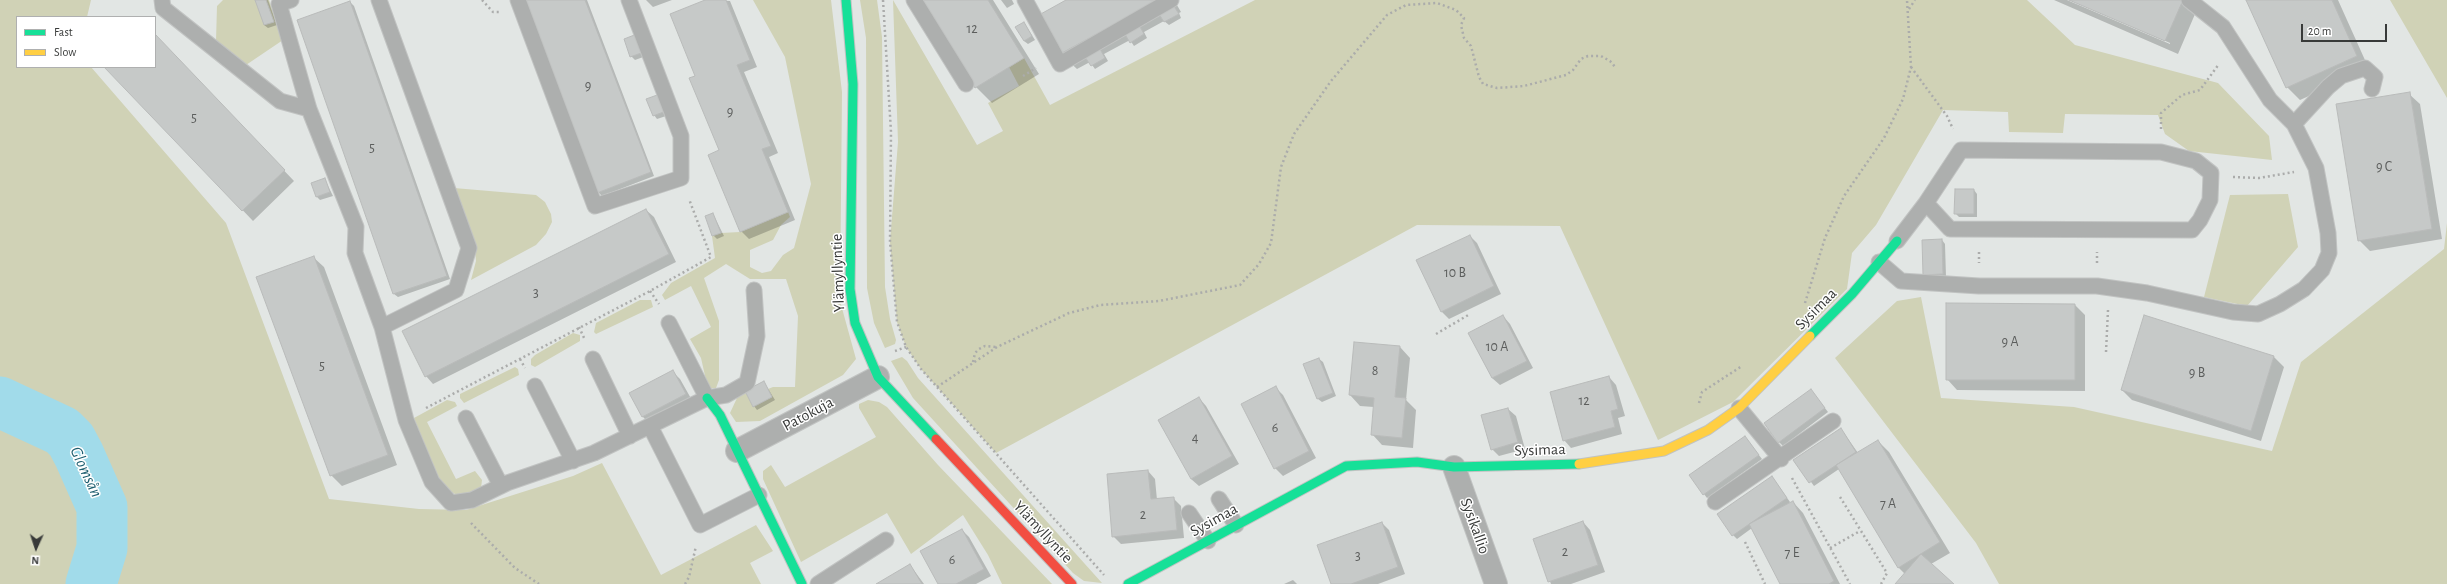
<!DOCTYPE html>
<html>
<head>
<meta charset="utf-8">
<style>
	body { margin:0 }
	#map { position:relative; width:2447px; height:584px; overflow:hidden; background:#e2e6e4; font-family:"Alegreya Sans",sans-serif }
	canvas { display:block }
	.legend { position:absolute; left:16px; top:16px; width:140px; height:52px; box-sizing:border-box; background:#fff; border:1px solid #afb0b0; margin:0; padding:5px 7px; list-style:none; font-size:12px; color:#383a39 }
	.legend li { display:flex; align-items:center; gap:8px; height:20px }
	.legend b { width:20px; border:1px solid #afb0b0 }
	.north { position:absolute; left:16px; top:528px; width:40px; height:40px; -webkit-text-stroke:3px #fff; paint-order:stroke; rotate:183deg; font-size:11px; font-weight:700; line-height:16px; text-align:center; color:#383a39 }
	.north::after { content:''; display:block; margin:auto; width:14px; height:18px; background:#383a39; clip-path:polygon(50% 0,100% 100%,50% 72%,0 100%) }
	.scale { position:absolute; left:2301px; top:24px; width:86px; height:18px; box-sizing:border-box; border:2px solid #383a39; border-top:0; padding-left:5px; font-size:12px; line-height:14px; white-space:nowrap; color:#383a39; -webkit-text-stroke:3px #fff; paint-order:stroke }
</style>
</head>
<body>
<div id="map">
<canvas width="2447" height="584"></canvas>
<ul class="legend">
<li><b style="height:5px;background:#16e098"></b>Fast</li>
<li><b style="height:5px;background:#ffcf43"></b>Slow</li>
</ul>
<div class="north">N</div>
<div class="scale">20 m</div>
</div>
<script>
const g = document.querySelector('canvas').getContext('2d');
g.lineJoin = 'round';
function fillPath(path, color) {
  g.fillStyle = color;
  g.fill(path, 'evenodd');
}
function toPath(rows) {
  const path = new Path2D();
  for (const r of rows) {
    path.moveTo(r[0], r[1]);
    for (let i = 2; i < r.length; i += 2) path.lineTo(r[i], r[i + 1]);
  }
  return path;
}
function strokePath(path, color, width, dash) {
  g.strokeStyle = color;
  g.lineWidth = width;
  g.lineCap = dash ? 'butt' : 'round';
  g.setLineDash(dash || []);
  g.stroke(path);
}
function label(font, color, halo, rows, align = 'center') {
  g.font = font + ' "Alegreya Sans",sans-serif';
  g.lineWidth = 3;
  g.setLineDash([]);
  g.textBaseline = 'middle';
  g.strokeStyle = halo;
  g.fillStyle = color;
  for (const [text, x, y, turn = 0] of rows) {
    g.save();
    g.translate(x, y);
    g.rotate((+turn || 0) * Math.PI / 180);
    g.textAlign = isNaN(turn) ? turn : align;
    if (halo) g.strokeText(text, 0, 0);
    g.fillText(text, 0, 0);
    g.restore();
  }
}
fillPath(toPath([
	[0,0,91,0,87,17,17,17,17,67,91,67,226,223,329,499,419,509,466,510,573,476,602,463,661,575,756,525,773,551,750,563,761,584,0,584],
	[223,0,269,0,283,40,246,65,216,41,217,6],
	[753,0,831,0,842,92,840,301,856,359,843,375,760,421,736,422,730,413,737,398,746,393,753,406,772,397,768,389,773,387,795,387,798,316,786,279,750,279,726,264,704,278,719,321,719,380,716,388,711,388,706,380,701,358,690,339,711,327,691,286,665,300,662,295,671,283,715,258,712,236,721,233,740,232,788,212,790,217,781,225,773,240,750,250,750,267,762,273,771,271,783,255,794,248,811,184,785,57],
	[860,0,877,0,882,37,885,287,890,319,896,340,895,344,885,348,874,323,867,288,866,38],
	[893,0,977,145,1003,131,988,103,1019,86,1009,67,1024,58,1050,105,1255,0,2027,0,2075,45,2218,83,2269,136,2272,160,2189,151,2165,134,2158,115,2065,114,2063,133,2009,132,2008,112,1943,110,1876,225,1852,253,1847,289,1733,402,1658,440,1560,226,1417,225,996,453,921,369,906,347,897,322,890,242,898,142],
	[2390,0,2447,0,2447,98],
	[454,188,536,195,545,202,551,214,552,222,546,234,536,245,471,280,476,261,474,241],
	[2288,194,2298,247,2247,306,2204,297,2230,195],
	[2447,223,2447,584,1999,584,1976,543,1835,358,1897,301,1921,297,1941,398,2074,407,2272,451,2301,362,2444,249],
	[640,300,651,300,653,307,596,334,594,332,596,323],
	[573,333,580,335,580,341,535,367,531,365,531,359,535,355],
	[902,357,907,361,918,378,1102,583,1084,581,1073,573,913,398,891,361],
	[515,367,518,369,519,375,464,403,460,398,460,394],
	[447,400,455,402,457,406,427,422,456,479,475,471,482,480,481,488,478,491,462,495,455,494,446,488,438,478,414,418],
	[868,400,879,402,887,407,938,465,1052,584,1002,584,988,555,963,515,911,554,887,513,801,562,763,479,763,471,771,465,785,487,876,437,859,408,859,404]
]), '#d0d2b6');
fillPath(toPath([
	[256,0,268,0,277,25,268,28,264,25],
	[525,0,587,0,654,176,602,196,598,192],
	[646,0,672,0,653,7],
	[707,0,730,1,757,67,744,72,778,153,769,157,795,220,749,239,741,231,720,151,697,76],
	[922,0,993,0,1039,74,992,103,976,87],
	[1001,0,1012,0,1014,4,1007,8],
	[1068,0,1174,0,1181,12,1179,13,1181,18,1169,25,1164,21,1144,32,1147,38,1134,46,1130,40,1104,54,1108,61,1095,69,1090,62,1077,69,1061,54],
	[2054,0,2067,0,2170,44,2170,43,2072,0,2201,0,2178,54],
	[2247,0,2338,0,2369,69,2300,100,2287,87],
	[350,2,354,6,450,279,398,297,394,294],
	[1024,23,1035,40,1028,44,1024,41],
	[155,35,294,181,253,221,106,67,155,67],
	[637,36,646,56,635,60,631,56],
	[2409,94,2420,104,2442,239,2370,251,2359,240],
	[659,95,669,115,657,119,654,115],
	[325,180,333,196,320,200,316,196],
	[1974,190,1977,194,1977,217,1959,217,1955,213],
	[646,210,654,217,676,262,433,384,426,376],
	[713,214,724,236,717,239,713,235],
	[1470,236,1477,243,1501,294,1449,319,1441,311],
	[1942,240,1945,244,1946,277,1928,278,1924,274],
	[313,257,324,267,397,465,342,486,331,475],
	[2075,305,2085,315,2085,391,1957,390,1947,379],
	[1503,316,1510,324,1533,368,1500,385,1492,378,1469,334],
	[1400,347,1410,358,1406,400,1416,410,1413,448,1382,445,1372,434,1374,407,1360,406,1350,395],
	[2274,357,2284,367,2261,441,2132,400,2122,390],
	[1319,359,1323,362,1336,396,1322,402,1318,399,1304,365],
	[673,372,680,379,693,402,650,424,643,417,631,394],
	[1609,377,1616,385,1625,416,1618,418,1622,434,1571,448,1564,440],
	[764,382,775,400,757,410,754,406],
	[1276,388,1283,395,1316,458,1283,476,1275,468],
	[1811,390,1828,412,1783,446,1779,442],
	[1199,398,1206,406,1239,464,1199,486,1191,479],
	[1508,409,1516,416,1525,449,1499,456,1492,449],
	[1844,433,1858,453,1878,441,1889,452,1950,553,1931,564,1952,584,1896,584,1905,574,1898,567,1839,469,1814,486,1795,460],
	[1748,441,1762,459,1707,498,1704,494],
	[1148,471,1155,479,1157,500,1173,498,1181,506,1184,538,1121,544,1113,536],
	[1775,481,1790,502,1786,506,1793,502,1803,513,1840,584,1781,584,1752,528,1737,539,1733,535],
	[1583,522,1590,530,1605,572,1571,584,1551,584,1534,540],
	[1382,523,1389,530,1405,574,1378,584,1332,584],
	[962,530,969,537,991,576,976,584,939,584],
	[910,565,924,584,878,584],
	[1293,580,1297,584,1284,584]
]), '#0003');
strokePath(toPath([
	[0,402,62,431,71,440,79,455,102,507,102,548,91,584]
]), '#a1dbea', 51);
const building = toPath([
	[255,0,266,0,274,22,264,25,255,0],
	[524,0,585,0,651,172,597,193,524,0],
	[705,0,726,0,750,60,737,65,771,146,762,149,788,212,740,232,708,155,719,150,689,78,695,76,670,14,705,0],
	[921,0,988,0,1024,58,975,88,921,0],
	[1066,0,1159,0,1060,54,1039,15,1066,0],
	[2069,0,2183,0,2165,41,2069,0],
	[2246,0,2332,0,2357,56,2286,88,2246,0],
	[350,1,447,276,393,294,297,20,350,1],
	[1173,5,1179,14,1164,22,1159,14,1173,5],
	[1024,22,1032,36,1024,41,1015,27,1024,22],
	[1139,25,1144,34,1130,43,1125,34,1139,25],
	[155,34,285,170,242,211,104,67,155,67,155,34],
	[637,34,644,52,630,57,624,39,637,34],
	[1100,49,1105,58,1091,66,1085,57,1100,49],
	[2410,92,2432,229,2358,241,2336,104,2410,92],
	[660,94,666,111,653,116,646,99,660,94],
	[325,178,330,192,316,197,311,183,325,178],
	[1955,189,1974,189,1974,214,1954,214,1955,189],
	[646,209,669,254,425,377,402,331,646,209],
	[713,213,721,233,712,236,705,216,713,213],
	[1470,235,1494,286,1441,312,1416,260,1470,235],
	[1942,239,1943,274,1923,275,1922,240,1942,239],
	[314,256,388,455,330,476,256,277,314,256],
	[1946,303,2075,304,2075,380,1946,380,1946,303],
	[1503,315,1527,361,1492,378,1468,333,1503,315],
	[2144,315,2274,356,2251,431,2121,390,2144,315],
	[1354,342,1400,346,1395,397,1406,398,1402,438,1371,435,1374,398,1349,395,1354,342],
	[1319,358,1333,393,1317,399,1303,364,1319,358],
	[673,370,686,394,642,417,629,393,673,370],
	[1609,376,1618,409,1611,411,1615,427,1563,441,1550,392,1609,376],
	[764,381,772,397,753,407,745,391,764,381],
	[1276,386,1309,451,1274,469,1241,404,1276,386],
	[1811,389,1825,408,1778,443,1764,423,1811,389],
	[1199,397,1232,456,1191,479,1158,420,1199,397],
	[1508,408,1518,442,1491,450,1481,415,1508,408],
	[1841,428,1856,452,1809,483,1793,460,1841,428],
	[1745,436,1759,455,1703,495,1689,475,1745,436],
	[1878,440,1940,542,1898,568,1836,465,1878,440],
	[1148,470,1151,499,1174,497,1177,530,1112,537,1107,474,1148,470],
	[1772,476,1787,498,1732,536,1717,514,1772,476],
	[1793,501,1834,581,1829,584,1780,584,1749,524,1793,501],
	[1583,521,1598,565,1548,582,1533,539,1583,521],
	[1382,522,1398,567,1351,584,1331,584,1317,545,1382,522],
	[962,529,984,569,956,584,938,584,920,551,962,529],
	[1921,554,1954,584,1895,584,1921,554],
	[910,564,922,584,876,584,910,564]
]);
fillPath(building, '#c6c9c8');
strokePath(building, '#b9bbba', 1);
const lane = toPath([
	[162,0,163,8,280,101,309,109],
	[291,0,279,4,309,109,356,227,355,253,382,327,406,420,432,482,451,503,472,500,507,483,594,453,707,398,726,395,747,383,757,336,754,290],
	[379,0,469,248,456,290,382,327],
	[518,0,595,206,681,178,681,136,629,0],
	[914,0,966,84],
	[1025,0,1060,64,1171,0],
	[2189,0,2223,27,2270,100,2294,124],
	[1897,241,1926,203,1961,150,2161,152,2196,161,2211,173,2210,200,2200,220,2192,230,1950,229,1926,203],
	[1879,262,1901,281,1979,286,2097,286,2147,293,2233,312,2258,314,2280,304,2304,289,2322,270,2329,253,2328,233,2316,168,2294,124,2328,87,2341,76,2365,68,2375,77,2372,89],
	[669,323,707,398],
	[593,359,630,436],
	[535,386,573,461],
	[1739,408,1781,459],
	[466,418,501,486],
	[650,426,700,525,759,495],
	[1219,499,1236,525],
	[1715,502,1833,421],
	[1189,513,1208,541],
	[818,584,886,540]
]);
const street = toPath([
	[737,451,878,377],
	[1454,467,1496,584]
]);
const fast = toPath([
	[846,0,853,84,850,289,855,323,878,377,936,439],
	[1810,336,1852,294,1897,241],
	[707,398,720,415,802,584],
	[1128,584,1346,466,1417,462,1454,467,1579,464]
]);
const slow = toPath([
	[1579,464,1664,451,1708,430,1739,408,1810,336]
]);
const jam = toPath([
	[936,439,1072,584]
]);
strokePath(lane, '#c1c3c2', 17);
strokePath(street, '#c1c3c2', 24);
strokePath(fast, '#c1c3c2', 11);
strokePath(slow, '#c1c3c2', 11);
strokePath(jam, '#c1c3c2', 11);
strokePath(toPath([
	[482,0,493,12,499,12],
	[883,0,891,132,890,242,897,322,906,347,921,369,1104,575],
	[1909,9,1915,0],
	[1911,67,1947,116,1953,129],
	[1023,76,1036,68],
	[2161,129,2161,113,2182,95,2200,90,2219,64],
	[2233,177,2259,178,2294,172],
	[1979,252,1979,263],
	[2097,263,2097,252],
	[650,291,659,304],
	[1805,303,1825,238,1844,196,1884,138,1903,99,1911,67,1907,0],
	[579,327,585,340],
	[1436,334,1470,314],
	[895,351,906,347],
	[2106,352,2108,310],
	[520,359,525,368],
	[973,362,975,353,979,349,985,346,996,347],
	[937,387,997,347,1069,313,1100,305,1159,301,1240,285,1259,264,1271,243,1281,167,1294,134,1331,81,1387,15,1406,5,1437,3,1456,10,1464,18,1461,25,1464,38,1471,46,1479,77,1483,84,1497,88,1524,86,1566,75,1573,70,1581,59,1588,56,1601,56,1610,61,1616,68],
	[1699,403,1702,392,1742,366],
	[426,408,650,291,711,257,689,199],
	[1792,478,1850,584],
	[1840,497,1887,573,1881,584],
	[471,523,515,568,539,584],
	[1745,542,1765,584],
	[1830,548,1860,531],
	[685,584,689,577,696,546]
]), '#abacab', 2.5, [2, 3]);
strokePath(lane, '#adafae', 15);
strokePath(street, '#adafae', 22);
strokePath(fast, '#16e098', 9);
strokePath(slow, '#ffcf43', 9);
strokePath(jam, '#f24e42', 9);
label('14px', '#5c5e5d', null, [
	["12",972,29],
	["9",588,86],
	["9",730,112],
	["5",194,118],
	["5",372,148],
	["9 C",2384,167],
	["10 B",1455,273],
	["3",536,293],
	["9 A",2010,342],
	["10 A",1497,347],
	["5",322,366],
	["8",1375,371],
	["9 B",2197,373],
	["12",1584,401],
	["6",1275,428],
	["4",1195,438],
	["7 A",1888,504],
	["2",1143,515],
	["2",1565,552],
	["7 E",1792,553],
	["3",1358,556],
	["6",952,560]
]);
label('16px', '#383a39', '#fff', [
	["Ylämyllyntie",838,273,-92],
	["Sysimaa",1816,309,-45],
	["Patokuja",808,414,-28],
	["Sysimaa",1540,450,-2],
	["Sysimaa",1214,520,-29],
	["Sysikallio",1475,526,70],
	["Ylämyllyntie",1043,532,47]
]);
label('italic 17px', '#1d5e6f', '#fff', [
	["Glomsån",86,472,65]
]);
</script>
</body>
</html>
